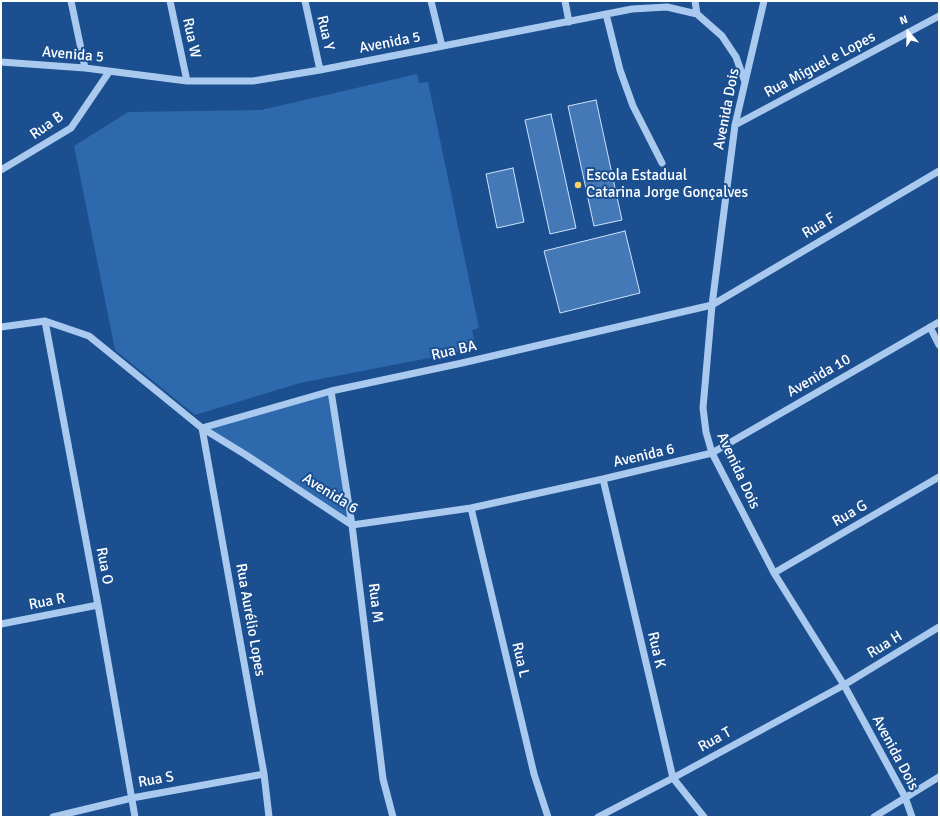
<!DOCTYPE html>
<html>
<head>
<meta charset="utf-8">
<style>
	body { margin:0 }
	#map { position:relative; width:940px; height:818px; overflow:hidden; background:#1b4f8f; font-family:Signika,sans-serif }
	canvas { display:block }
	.frame { position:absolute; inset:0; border:2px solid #fff; pointer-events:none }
	.north { position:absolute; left:888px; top:12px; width:40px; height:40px; -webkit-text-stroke:3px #1b4f8f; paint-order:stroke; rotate:340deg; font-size:11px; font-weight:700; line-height:16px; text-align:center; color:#fff }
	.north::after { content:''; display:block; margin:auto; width:14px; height:18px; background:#fff; clip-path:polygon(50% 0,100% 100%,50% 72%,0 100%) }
</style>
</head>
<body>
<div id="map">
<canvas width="940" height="818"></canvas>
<div class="frame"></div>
<div class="north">N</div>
</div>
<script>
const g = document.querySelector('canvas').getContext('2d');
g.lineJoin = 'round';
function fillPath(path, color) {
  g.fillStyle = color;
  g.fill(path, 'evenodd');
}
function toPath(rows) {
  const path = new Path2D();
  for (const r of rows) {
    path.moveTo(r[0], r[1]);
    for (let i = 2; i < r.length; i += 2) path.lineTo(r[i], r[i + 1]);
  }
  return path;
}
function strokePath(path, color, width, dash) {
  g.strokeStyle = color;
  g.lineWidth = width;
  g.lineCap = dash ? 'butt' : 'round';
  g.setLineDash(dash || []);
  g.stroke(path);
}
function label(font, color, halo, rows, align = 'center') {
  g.font = font + ' Signika,sans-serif';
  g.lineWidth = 4;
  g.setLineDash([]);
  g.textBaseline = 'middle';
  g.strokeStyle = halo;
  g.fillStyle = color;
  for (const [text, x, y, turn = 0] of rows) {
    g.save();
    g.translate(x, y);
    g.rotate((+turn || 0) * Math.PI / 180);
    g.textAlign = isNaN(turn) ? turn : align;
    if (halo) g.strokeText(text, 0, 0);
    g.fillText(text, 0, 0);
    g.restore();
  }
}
fillPath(toPath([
	[417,74,419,83,428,82,479,328,472,330,476,349,300,383,195,415,115,350,74,146,128,112,261,110],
	[331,391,352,525,202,428]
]), '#2e69ad');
const building = toPath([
	[596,100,622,220,594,226,568,106,596,100],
	[551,114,576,228,550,234,525,120,551,114],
	[513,168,524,222,497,228,486,174,513,168],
	[625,231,640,293,560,313,544,251,625,231]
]);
fillPath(building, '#4478b7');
strokePath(building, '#cfe3fa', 1);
strokePath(toPath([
	[71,1,85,68],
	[170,1,187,81],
	[305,1,320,70],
	[431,1,442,46],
	[565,1,569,22],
	[695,1,697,14],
	[764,1,735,125,712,305,703,408,706,432,712,453,774,573,844,685,905,797,912,817],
	[606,14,620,70,633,106,662,163],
	[1,62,85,68,187,81,253,81,320,70,632,9,667,7,697,14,722,36,736,57,745,82],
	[735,125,939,16],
	[1,170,71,128,109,72],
	[45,321,98,605,135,817],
	[1,327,45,321,89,336,202,428,246,455,352,525,471,508,603,479,712,453,939,322],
	[930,327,939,345],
	[331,391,352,525,383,779,393,817],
	[603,479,673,778,704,817],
	[471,508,534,774,548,817],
	[774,573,939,477],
	[1,624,98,605],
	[53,817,132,798,264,774],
	[269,817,264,774,202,428,331,391,462,363,712,305,939,171],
	[598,817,673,778,844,685,939,627],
	[874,817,939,777]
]), '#a9c9ee', 7);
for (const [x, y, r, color] of [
	[578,185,4,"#ffd166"]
]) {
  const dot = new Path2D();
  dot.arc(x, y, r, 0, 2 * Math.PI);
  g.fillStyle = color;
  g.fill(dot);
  strokePath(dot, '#1b4f8f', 1.5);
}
label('15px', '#fff', '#1b4f8f', [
	["Rua Y",325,33,77],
	["Rua W",191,38,78],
	["Avenida 5",390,43,-11],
	["Avenida 5",73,55,5],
	["Rua Miguel e Lopes",820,65,-28],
	["Avenida Dois",727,109,-79],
	["Rua B",47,126,-35],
	["Rua F",819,226,-31],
	["Rua BA",454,351,-13],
	["Avenida 10",819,376,-30],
	["Avenida 6",644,456,-13],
	["Avenida Dois",738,471,65],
	["Avenida 6",330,494,32],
	["Rua G",850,514,-30],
	["Rua O",104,566,79],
	["Rua R",47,602,-11],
	["Rua M",375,603,83],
	["Rua Aurélio Lopes",250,620,80],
	["Rua H",885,645,-31],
	["Rua K",656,650,77],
	["Rua L",520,660,77],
	["Rua T",715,740,-29],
	["Avenida Dois",895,753,62],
	["Rua S",156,780,-10]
]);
label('15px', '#fff', '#1b4f8f', [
	["Escola Estadual",586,176],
	["Catarina Jorge Gonçalves",586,193]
], 'left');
</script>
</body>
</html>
